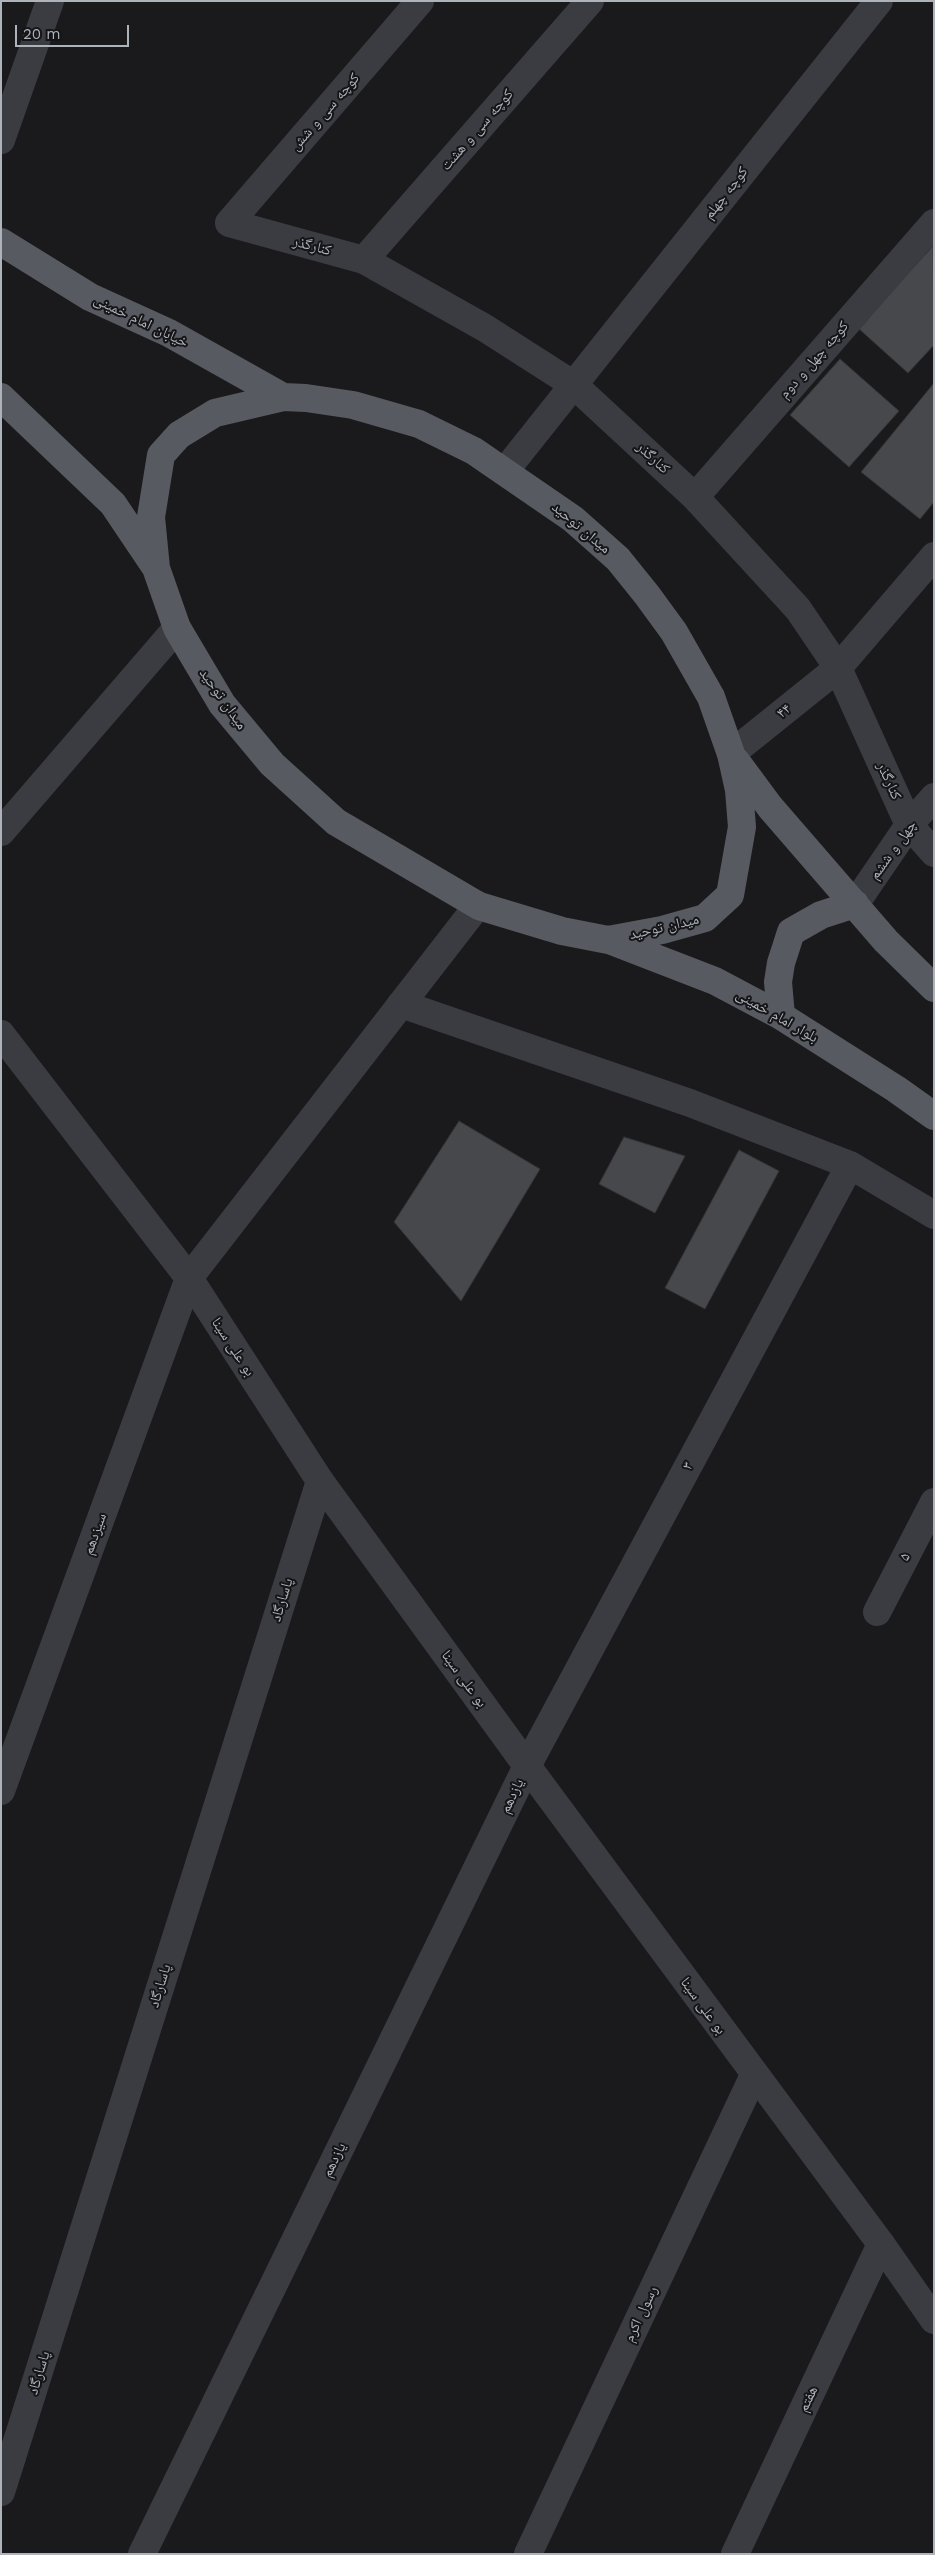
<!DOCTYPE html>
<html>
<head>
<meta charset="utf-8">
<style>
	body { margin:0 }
	#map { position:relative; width:935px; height:2555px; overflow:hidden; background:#1a1a1c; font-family:"Work Sans",sans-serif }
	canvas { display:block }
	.frame { position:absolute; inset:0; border:2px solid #adb2bb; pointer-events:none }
	.scale { position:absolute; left:15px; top:25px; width:114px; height:22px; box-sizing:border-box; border:2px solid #adb2bb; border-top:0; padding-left:6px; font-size:15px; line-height:18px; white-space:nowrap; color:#adb2bb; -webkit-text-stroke:4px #151517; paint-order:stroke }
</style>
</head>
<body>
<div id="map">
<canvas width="935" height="2555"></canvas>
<div class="frame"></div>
<div class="scale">20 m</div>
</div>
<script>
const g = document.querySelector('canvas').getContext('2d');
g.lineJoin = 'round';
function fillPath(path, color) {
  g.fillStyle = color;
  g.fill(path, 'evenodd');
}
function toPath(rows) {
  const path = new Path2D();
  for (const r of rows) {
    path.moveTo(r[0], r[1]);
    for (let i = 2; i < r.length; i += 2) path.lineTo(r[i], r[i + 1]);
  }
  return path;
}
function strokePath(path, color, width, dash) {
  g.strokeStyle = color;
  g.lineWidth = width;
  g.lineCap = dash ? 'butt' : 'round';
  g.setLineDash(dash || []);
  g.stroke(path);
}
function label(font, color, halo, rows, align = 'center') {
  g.font = font + ' "Work Sans","Noto Naskh Arabic",sans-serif';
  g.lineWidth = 4;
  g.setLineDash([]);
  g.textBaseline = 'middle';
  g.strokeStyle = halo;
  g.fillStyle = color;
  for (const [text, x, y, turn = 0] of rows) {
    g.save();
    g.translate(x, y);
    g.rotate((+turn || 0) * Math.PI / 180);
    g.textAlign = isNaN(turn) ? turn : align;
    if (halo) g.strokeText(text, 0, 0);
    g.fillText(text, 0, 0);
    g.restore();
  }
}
const building = toPath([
	[933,246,934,345,908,373,858,328,933,246],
	[840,359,899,411,849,467,790,415,840,359],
	[934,383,934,502,920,519,861,472,934,383],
	[459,1121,540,1169,461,1301,394,1222,459,1121],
	[624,1137,685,1156,655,1213,599,1184,624,1137],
	[739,1150,779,1171,705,1309,665,1288,739,1150]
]);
fillPath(building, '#47484c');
strokePath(building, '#343438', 1);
strokePath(toPath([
	[420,1,229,223,364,260,485,328,574,385,695,497,798,609,838,668,909,825,934,853],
	[1,140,50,1],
	[364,260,590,1],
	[505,471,879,1],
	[695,497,934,223],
	[731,754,838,668,934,556],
	[855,904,909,825,934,797],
	[401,1004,690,1103,850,1165,934,1215],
	[877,1612,934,1502],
	[1,1791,189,1278],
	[1,2492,320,1481],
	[142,2554,527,1766,850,1165],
	[528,2554,754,2075],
	[735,2554,881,2244]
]), '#3b3c41', 28);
strokePath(toPath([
	[1,832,177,628],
	[1,1034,189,1278,320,1481,527,1766,881,2244,934,2320],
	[189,1278,478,905]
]), '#3b3c41', 28);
strokePath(toPath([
	[1,242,90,297,169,333,283,397],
	[1,397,113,504,154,565],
	[283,397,306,398,353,405,419,424,474,451,573,519,618,559,647,595,674,632,711,697,731,754,739,790,742,827,730,895,705,918,662,930,608,940,562,931,479,906,336,822,272,764,222,704,177,628,156,568,151,517,161,455,179,435,215,413,283,397],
	[736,761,770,807,886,941,934,988],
	[609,940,715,981,781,1016,896,1089,934,1116],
	[781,1016,778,982,781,963,791,932,821,915,855,904]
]), '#575a60', 28);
label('15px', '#adb2bb', '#151517', [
	["کوچه سی و شش",325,112,-49],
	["کوچه سی و هشت",477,130,-49],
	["کوچه چهلم",726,193,-52],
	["کنارگذر",312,246,15],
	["خیابان امام خمینی",141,321,26],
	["کوچه چهل و دوم",814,360,-49],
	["کنارگذر",653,458,43],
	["میدان توحید",581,528,40],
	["میدان توحید",223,699,55],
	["۴۴",784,711,-39],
	["کنارگذر",889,781,66],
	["چهل و ششم",893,850,-54],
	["میدان توحید",664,927,-13],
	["بلوار امام خمینی",777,1016,30],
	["بو علی سینا",233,1347,57],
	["۳",688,1466,-62],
	["سیزدهم",95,1534,-70],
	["۵",905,1557,-62],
	["پاسارگاد",282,1600,-73],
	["بو علی سینا",464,1679,54],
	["یازدهم",512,1796,-64],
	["پاسارگاد",160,1986,-73],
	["بو علی سینا",703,2006,54],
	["یازدهم",334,2160,-64],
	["رسول اکرم",641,2314,-65],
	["پاسارگاد",39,2373,-73],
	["هفتم",808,2399,-65]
]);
</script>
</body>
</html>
